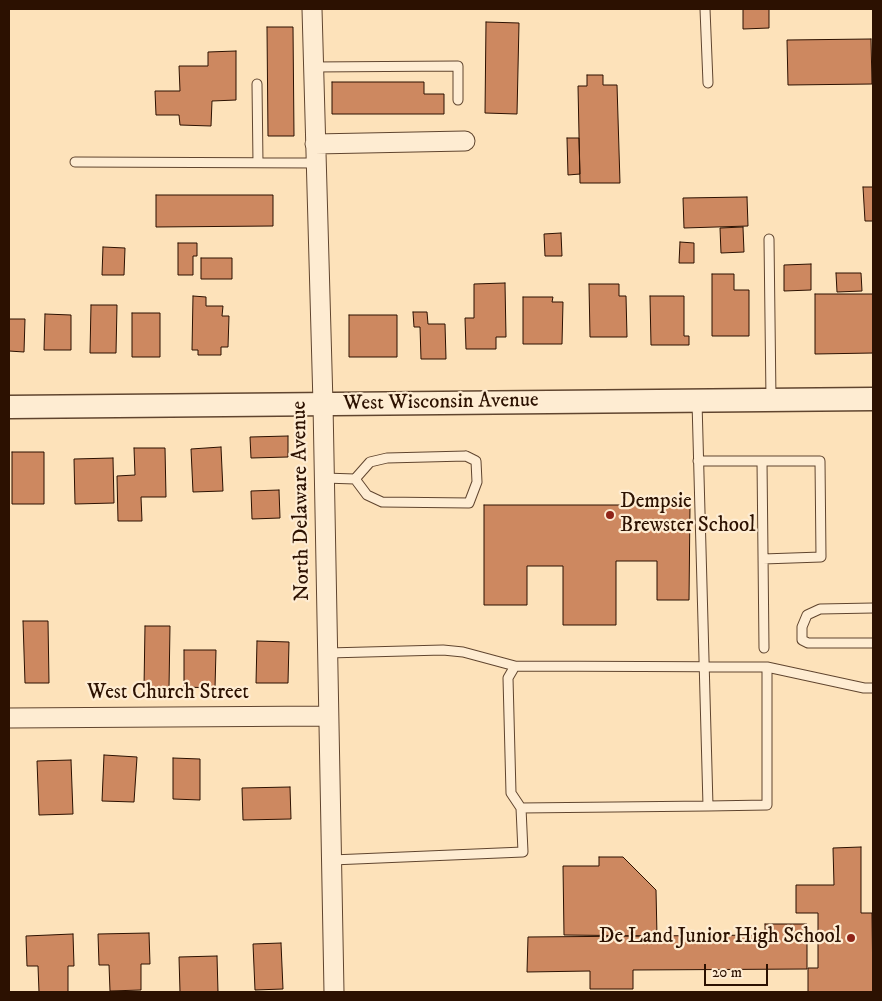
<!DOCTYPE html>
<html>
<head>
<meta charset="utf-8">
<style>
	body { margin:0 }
	#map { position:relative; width:882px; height:1001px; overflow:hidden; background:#fde2ba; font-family:"IM FELL DW Pica",serif }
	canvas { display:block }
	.frame { position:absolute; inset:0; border:10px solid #2c1101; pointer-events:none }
	.scale { position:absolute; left:704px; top:964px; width:64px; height:22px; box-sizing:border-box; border:2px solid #2c1101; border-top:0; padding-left:6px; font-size:15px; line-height:18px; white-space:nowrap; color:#2c1101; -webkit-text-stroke:4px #feecd2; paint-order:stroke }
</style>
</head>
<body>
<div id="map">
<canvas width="882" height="1001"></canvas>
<div class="frame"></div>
<div class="scale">20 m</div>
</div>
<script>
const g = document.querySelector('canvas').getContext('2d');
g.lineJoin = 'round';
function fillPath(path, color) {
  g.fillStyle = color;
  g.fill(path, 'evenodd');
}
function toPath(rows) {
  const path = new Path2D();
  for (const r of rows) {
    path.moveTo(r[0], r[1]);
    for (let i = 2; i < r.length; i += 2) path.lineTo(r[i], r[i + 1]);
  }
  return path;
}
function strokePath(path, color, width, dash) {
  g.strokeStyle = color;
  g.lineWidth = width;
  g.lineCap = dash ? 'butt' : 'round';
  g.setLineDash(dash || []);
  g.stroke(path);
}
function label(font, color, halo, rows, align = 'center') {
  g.font = font + ' "IM FELL DW Pica",serif';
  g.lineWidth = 4.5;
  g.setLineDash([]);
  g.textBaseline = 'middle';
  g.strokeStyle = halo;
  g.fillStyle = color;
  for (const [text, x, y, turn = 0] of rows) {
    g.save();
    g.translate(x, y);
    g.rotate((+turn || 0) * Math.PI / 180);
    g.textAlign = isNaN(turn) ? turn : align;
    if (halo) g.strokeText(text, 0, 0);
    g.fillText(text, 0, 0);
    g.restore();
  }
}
const building = toPath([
	[743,9,769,9,769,28,743,29,743,9],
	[486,22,519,23,517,114,485,113,486,22],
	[267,27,293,27,294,136,268,136,267,27],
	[871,39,872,84,788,85,787,40,871,39],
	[236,51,236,100,212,101,211,126,180,125,179,115,156,115,155,91,180,91,179,66,208,66,208,52,236,51],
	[587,75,603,75,603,85,617,85,620,183,580,183,578,86,587,86,587,75],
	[332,82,424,82,424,94,444,94,444,114,332,114,332,82],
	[567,138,579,138,580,174,568,175,567,138],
	[863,187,873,187,873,221,865,221,863,187],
	[156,195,273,195,273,226,156,227,156,195],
	[747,197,748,226,684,228,683,198,747,197],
	[743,227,744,252,721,253,720,228,743,227],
	[561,233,562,256,545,256,544,234,561,233],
	[680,242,694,243,694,263,679,263,680,242],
	[178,243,197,243,197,256,193,256,193,275,178,275,178,243],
	[103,247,125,248,124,275,102,275,103,247],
	[201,258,232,258,232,279,201,279,201,258],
	[811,264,811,290,784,291,784,265,811,264],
	[836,273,861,273,862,291,837,292,836,273],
	[712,274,734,274,734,290,749,290,749,336,712,336,712,274],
	[505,283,506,337,496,337,496,349,466,349,465,318,474,318,474,284,505,283],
	[589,284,619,284,619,296,626,296,627,337,590,337,589,284],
	[815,294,873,294,873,353,815,354,815,294],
	[193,296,206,297,206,306,223,306,222,316,229,316,228,347,221,347,221,355,198,355,198,350,192,350,193,296],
	[650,296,684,296,684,336,689,336,689,345,651,345,650,296],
	[523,297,553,297,552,302,563,302,562,344,523,344,523,297],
	[91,305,117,305,116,353,90,353,91,305],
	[413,312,427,312,428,324,445,324,446,359,421,359,420,327,414,327,413,312],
	[132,313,160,313,160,357,132,357,132,313],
	[45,314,71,315,71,350,44,350,45,314],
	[349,315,397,315,397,357,349,357,349,315],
	[9,319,25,319,24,352,9,351,9,319],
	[288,436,288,457,251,458,250,437,288,436],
	[221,447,223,491,193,492,191,449,221,447],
	[134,448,165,448,166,497,141,497,142,521,118,521,117,476,135,475,134,448],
	[12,452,44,452,44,504,12,504,12,452],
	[113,458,114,503,75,504,74,459,113,458],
	[279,490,280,518,252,519,251,491,279,490],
	[484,505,690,505,689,600,657,600,657,561,616,561,616,625,563,625,563,566,527,566,527,605,484,605,484,505],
	[23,621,48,621,49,683,25,683,23,621],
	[145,626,170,626,169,688,144,687,145,626],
	[257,641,289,642,288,683,256,683,257,641],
	[184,650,216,650,215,688,184,687,184,650],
	[104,755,137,757,134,802,102,801,104,755],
	[173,758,200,759,200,800,173,799,173,758],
	[71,760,73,814,39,815,37,761,71,760],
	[290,787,291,819,243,820,242,788,290,787],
	[861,847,861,913,872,913,873,992,808,992,808,968,818,968,818,913,796,913,796,885,834,885,833,848,861,847],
	[599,857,623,857,656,890,657,936,564,935,563,866,599,866,599,857],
	[765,924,807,924,807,969,633,970,633,989,590,989,590,971,527,972,528,937,765,935,765,924],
	[149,933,150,964,141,964,141,990,110,991,109,965,99,965,98,934,149,933],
	[73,934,74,966,68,966,68,992,39,992,38,966,27,966,26,936,73,934],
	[281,943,283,989,255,990,253,944,281,943],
	[217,956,218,992,180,992,179,957,217,956]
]);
fillPath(building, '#cd8860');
strokePath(building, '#2c1101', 1);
const service = toPath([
	[705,9,708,83],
	[313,67,458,66,458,100],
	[257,84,258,163],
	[75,162,316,163],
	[769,239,771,399],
	[466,456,476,461,477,482,469,503,382,502,367,495,355,479,370,462,387,458,466,456],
	[698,461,762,461,764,648],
	[762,461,820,461,821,557,763,559],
	[324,478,355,479],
	[873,608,820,609,807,615,802,627,802,640,808,643,873,643],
	[328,653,443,650,463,652,515,666],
	[708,806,767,805,767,667],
	[521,808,511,793,508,678,515,666,767,667,864,688,873,688],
	[332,860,523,852,521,808,708,806,697,402]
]);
const minor = toPath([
	[312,9,323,404,334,992],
	[315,144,465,141],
	[9,718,328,716]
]);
const tertiary = toPath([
	[9,407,873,399]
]);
strokePath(service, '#60452f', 11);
strokePath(minor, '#60452f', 21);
strokePath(tertiary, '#60452f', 25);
strokePath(service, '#feecd2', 9);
strokePath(minor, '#feecd2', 19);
strokePath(tertiary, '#feecd2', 22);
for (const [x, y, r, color] of [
	[610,515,5,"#8f2418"],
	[851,938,5,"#8f2418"]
]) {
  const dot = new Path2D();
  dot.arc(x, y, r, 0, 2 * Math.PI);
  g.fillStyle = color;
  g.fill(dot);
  strokePath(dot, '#feecd2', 2);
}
label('21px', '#2c1101', '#feecd2', [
	["West Wisconsin Avenue",441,403,-1],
	["North Delaware Avenue",302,501,-91],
	["West Church Street",168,694]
]);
label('21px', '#2c1101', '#feecd2', [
	["Dempsie",620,503],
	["Brewster School",620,527],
	["De Land Junior High School",841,938,"right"]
], 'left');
</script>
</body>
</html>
